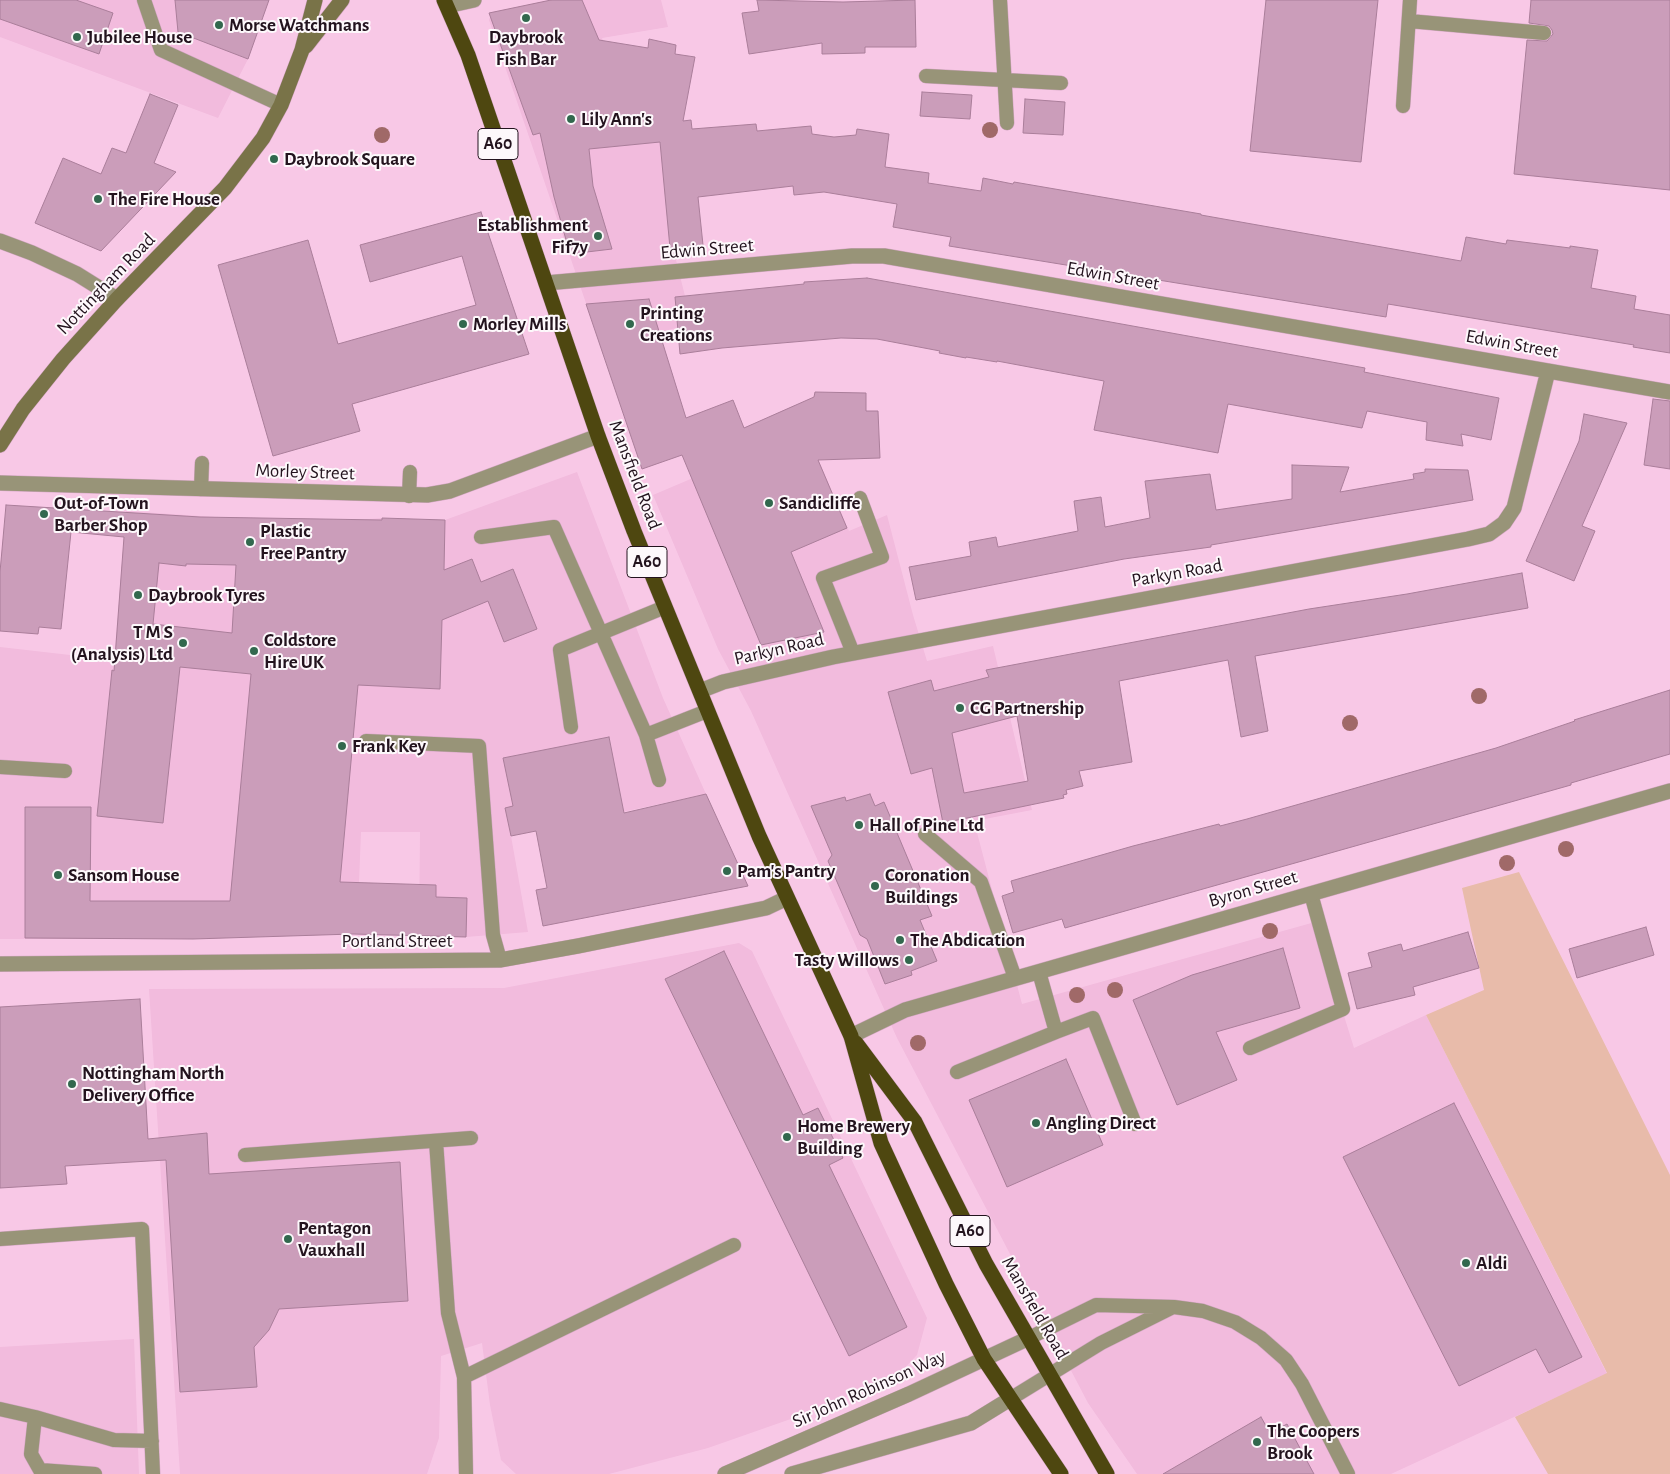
<!DOCTYPE html>
<html>
<head>
<meta charset="utf-8">
<style>
	body { margin:0 }
	canvas { display:block; background:#f8c8e6 }
</style>
</head>
<body>
<canvas width="1670" height="1474"></canvas>
<script>
const g = document.querySelector('canvas').getContext('2d');
g.lineJoin = 'round';
function fillPath(path, color) {
  g.fillStyle = color;
  g.fill(path, 'evenodd');
}
function toPath(rows) {
  const path = new Path2D();
  for (const r of rows) {
    path.moveTo(r[0], r[1]);
    for (let i = 2; i < r.length; i += 2) path.lineTo(r[i], r[i + 1]);
  }
  return path;
}
function strokePath(path, color, width, dash) {
  g.strokeStyle = color;
  g.lineWidth = width;
  g.lineCap = dash ? 'butt' : 'round';
  g.setLineDash(dash || []);
  g.stroke(path);
}
function label(font, color, halo, rows, align = 'center') {
  g.font = font + ' "Alegreya Sans",sans-serif';
  g.lineWidth = 4;
  g.setLineDash([]);
  g.textBaseline = 'middle';
  g.strokeStyle = halo;
  g.fillStyle = color;
  for (const [text, x, y, turn = 0] of rows) {
    g.save();
    g.translate(x, y);
    g.rotate((+turn || 0) * Math.PI / 180);
    g.textAlign = isNaN(turn) ? turn : align;
    if (halo) g.strokeText(text, 0, 0);
    g.fillText(text, 0, 0);
    g.restore();
  }
}
fillPath(toPath([
	[0,0,228,0,179,32,248,59,218,118,0,37],
	[552,0,661,0,668,27,602,38,634,122,658,117,672,244,692,324,601,347,489,20,492,12],
	[795,405,849,531,887,515,913,615,927,661,993,646,1032,810,974,821,1022,1004,1315,922,1354,1048,1426,1015,1607,1374,1391,1474,1137,1474,1088,1403,897,1038,751,711,718,649,653,495,754,452,744,428],
	[577,472,663,698,706,794,511,836,528,932,466,937,419,936,420,832,361,832,357,934,190,939,190,901,91,901,90,939,0,939,0,647,114,660,126,511,215,517,356,520,382,518,445,520],
	[739,943,752,951,927,1318,917,1355,901,1372,825,1407,708,1448,609,1474,516,1474,501,1460,490,1405,482,1343,441,1356,439,1438,427,1474,180,1474,149,989,504,988],
	[134,1339,139,1474,0,1474,0,1347]
]), '#f2bbdd');
fillPath(toPath([
	[1519,872,1670,1175,1670,1474,1548,1474,1515,1417,1607,1373,1426,1015,1484,990,1462,888]
]), '#e8bbaa');
const building = toPath([
	[0,0,76,0,113,13,99,54,0,19,0,0],
	[175,0,269,0,248,59,178,32,175,0],
	[551,0,582,0,599,40,648,48,649,39,676,45,675,54,695,57,683,121,691,120,692,129,756,124,757,131,811,126,812,134,834,137,856,135,857,129,889,134,885,167,929,173,928,183,981,191,983,178,1013,184,1014,182,1201,214,1201,215,1461,261,1466,237,1506,244,1507,240,1570,248,1570,246,1598,250,1591,288,1636,296,1634,309,1670,315,1670,353,1633,347,1634,345,1388,304,1386,317,949,246,951,237,893,227,897,204,824,192,794,195,793,186,698,197,703,245,670,248,660,142,589,149,593,186,612,249,570,254,554,197,540,133,533,135,489,13,551,0],
	[757,0,843,2,915,0,916,47,865,47,865,53,822,54,822,43,749,54,742,13,759,11,757,0],
	[1266,0,1378,0,1361,162,1250,151,1266,0],
	[1531,0,1670,0,1670,190,1514,174,1527,40,1547,41,1553,34,1552,30,1549,26,1529,23,1531,0],
	[922,92,972,95,970,119,920,116,922,92],
	[150,94,178,105,154,163,176,172,101,251,35,223,63,158,101,174,112,148,126,153,150,94],
	[1025,99,1065,102,1063,135,1023,133,1025,99],
	[481,212,529,354,352,404,360,431,273,456,218,265,308,240,338,344,476,305,462,256,370,282,360,245,481,212],
	[867,278,1365,368,1364,372,1499,398,1491,440,1461,434,1463,446,1426,440,1427,422,1367,411,1362,428,1228,404,1218,453,1094,430,1104,381,997,361,997,362,966,357,966,358,939,353,940,351,877,339,841,338,722,348,680,354,675,297,804,284,804,282,867,278],
	[649,299,686,418,733,400,744,428,814,397,815,392,866,393,866,411,878,411,880,458,818,460,847,528,791,552,824,632,761,645,682,455,642,469,586,304,649,299],
	[1653,399,1670,401,1670,469,1644,465,1653,399],
	[1584,414,1627,423,1582,526,1595,531,1574,581,1526,561,1579,441,1584,414],
	[1292,465,1349,467,1340,492,1414,479,1413,474,1425,472,1425,469,1468,470,1473,500,1211,545,1211,547,1124,559,916,600,909,567,971,556,969,542,996,537,998,547,1078,531,1074,501,1101,497,1105,527,1150,518,1145,481,1210,474,1216,510,1292,499,1292,465],
	[6,505,200,517,382,520,382,518,445,520,444,570,472,559,481,582,513,569,537,629,504,642,488,601,442,620,440,689,358,685,340,882,436,885,436,897,467,898,466,937,353,934,193,939,25,938,25,807,91,807,90,901,230,901,251,674,180,667,163,823,97,816,112,670,114,671,124,537,71,532,61,629,39,627,38,634,0,631,0,572,6,505],
	[159,563,186,566,186,564,236,565,232,633,153,624,159,563],
	[1522,573,1528,608,1255,656,1268,731,1241,737,1228,660,1119,681,1132,762,1079,771,1083,786,1066,790,1067,794,1063,795,1064,798,943,823,932,768,911,774,888,692,931,680,934,691,989,677,986,670,1309,609,1407,594,1522,573],
	[1017,716,1028,781,964,793,952,733,1017,716],
	[1670,690,1670,754,1571,783,1571,785,1065,928,1062,919,1013,933,1002,896,1014,892,1011,881,1133,846,1219,824,1220,826,1247,819,1496,748,1575,721,1574,720,1670,690],
	[609,737,624,813,706,794,748,886,543,926,536,890,547,888,536,831,511,836,505,808,513,806,503,758,609,737],
	[870,794,875,806,884,802,932,916,920,920,937,961,911,971,912,975,885,984,867,939,860,935,828,861,832,855,811,806,845,797,846,801,870,794],
	[1646,927,1654,955,1577,978,1569,949,1646,927],
	[1468,932,1479,968,1413,987,1415,995,1357,1009,1348,973,1372,967,1368,953,1401,944,1403,951,1468,932],
	[1283,948,1300,1008,1216,1032,1237,1080,1177,1105,1133,1000,1192,975,1283,948],
	[724,951,803,1115,818,1108,843,1158,829,1165,907,1327,849,1356,665,979,724,951],
	[140,999,148,1139,207,1133,209,1174,400,1162,408,1301,279,1309,269,1330,254,1347,257,1387,180,1392,166,1160,65,1166,67,1184,0,1188,0,1007,140,999],
	[1066,1059,1103,1145,1007,1187,969,1100,1066,1059],
	[1454,1103,1582,1357,1549,1373,1536,1349,1459,1386,1343,1157,1454,1103],
	[1261,1417,1270,1433,1287,1424,1314,1474,1163,1474,1261,1417]
]);
fillPath(building, '#cb9dba');
strokePath(building, '#aa7e9a', 1);
const lane = toPath([
	[144,0,161,50,281,105],
	[1000,0,1007,123],
	[1409,21,1544,33],
	[926,76,1061,83],
	[1403,106,1410,0],
	[201,489,202,463],
	[409,496,410,472],
	[481,537,554,527,646,735,659,780],
	[853,653,823,578,882,557,860,498],
	[571,727,560,650,665,607],
	[646,735,707,711],
	[366,741,479,746,493,935,500,960],
	[0,767,65,771],
	[925,834,981,882,1015,978],
	[1056,1032,1093,1018,1135,1124],
	[1250,1048,1343,1009,1311,894],
	[957,1072,1056,1032,1039,972],
	[436,1141,448,1313,464,1377,466,1474],
	[245,1155,471,1138],
	[0,1239,142,1229,153,1474],
	[1029,1338,1096,1305,1174,1307,1203,1311,1235,1322,1261,1338,1286,1360,1302,1384,1348,1474],
	[464,1377,734,1245],
	[1010,1399,1101,1343,1171,1308],
	[0,1409,35,1417,114,1440,152,1441],
	[35,1417,31,1454,40,1470,95,1474]
]);
const street = toPath([
	[447,6,474,0],
	[0,241,32,253,77,274,117,299],
	[546,283,852,256,884,256,1670,392],
	[0,483,427,495,450,491,598,436],
	[700,691,723,682,833,657,1468,539,1489,534,1504,523,1514,508,1548,371],
	[0,964,500,960,578,946,766,908,787,898],
	[851,1036,905,1010,1670,791],
	[725,1474,909,1394,1029,1338],
	[792,1474,971,1423,1010,1399]
]);
const secondary = toPath([
	[306,46,342,0],
	[0,445,23,409,63,359,117,299,225,188,263,138,281,105,302,50,315,0]
]);
const highway = toPath([
	[444,0,468,55,598,436,634,531,759,836,851,1036,881,1143,946,1284,984,1359,1061,1474],
	[856,1043,915,1122,986,1264,1107,1474]
]);
strokePath(lane, '#d2a7c2', 15);
strokePath(street, '#d2a7c2', 16);
strokePath(secondary, '#d2a7c2', 16);
strokePath(highway, '#d2a7c2', 16);
strokePath(lane, '#989478', 14);
strokePath(street, '#989478', 15);
strokePath(secondary, '#797348', 15);
strokePath(highway, '#4e4710', 15);
g.fillStyle = '#a06968';
for (const [x, y] of [
	[990,130],
	[382,135],
	[1479,696],
	[1350,723],
	[1566,849],
	[1507,863],
	[1270,931],
	[1115,990],
	[1077,995],
	[918,1043]
]) {
  g.beginPath();
  g.arc(x, y, 8, 0, 2 * Math.PI);
  g.fill();
}
for (const [x, y, r, color] of [
	[526,18,5,"#32684e"],
	[219,25,5,"#32684e"],
	[77,37,5,"#32684e"],
	[571,119,5,"#32684e"],
	[274,159,5,"#32684e"],
	[98,199,5,"#32684e"],
	[598,236,5,"#32684e"],
	[463,324,5,"#32684e"],
	[630,324,5,"#32684e"],
	[769,503,5,"#32684e"],
	[44,514,5,"#32684e"],
	[250,542,5,"#32684e"],
	[138,595,5,"#32684e"],
	[183,643,5,"#32684e"],
	[254,651,5,"#32684e"],
	[960,708,5,"#32684e"],
	[342,746,5,"#32684e"],
	[859,825,5,"#32684e"],
	[727,871,5,"#32684e"],
	[58,875,5,"#32684e"],
	[875,886,5,"#32684e"],
	[900,940,5,"#32684e"],
	[909,960,5,"#32684e"],
	[72,1084,5,"#32684e"],
	[1036,1123,5,"#32684e"],
	[787,1137,5,"#32684e"],
	[288,1239,5,"#32684e"],
	[1466,1263,5,"#32684e"],
	[1257,1442,5,"#32684e"]
]) {
  const dot = new Path2D();
  dot.arc(x, y, r, 0, 2 * Math.PI);
  g.fillStyle = color;
  g.fill(dot);
  strokePath(dot, '#fdf8fb', 2);
}
for (const [x, y, w] of [
	[498,144,40],
	[647,562,40],
	[970,1231,40]
]) {
  const box = new Path2D();
  box.roundRect(x - w / 2, y - 15.5, w, 31, 4);
  g.fillStyle = '#fdf8fb';
  g.fill(box);
  strokePath(box, '#23131e', 1);
}
label('bold 18px', '#23131e', null, [
	["A60",498,144],
	["A60",647,562],
	["A60",970,1231]
]);
label('bold 19px', '#23131e', '#fdf8fb', [
	["Morse Watchmans",229,25],
	["Jubilee House",87,37],
	["Daybrook",526,37,"center"],
	["Fish Bar",526,59,"center"],
	["Lily Ann's",581,119],
	["Daybrook Square",284,159],
	["The Fire House",108,199],
	["Establishment",588,225,"right"],
	["Fif7y",588,247,"right"],
	["Printing",640,313],
	["Creations",640,335],
	["Morley Mills",473,324],
	["Out-of-Town",54,503],
	["Barber Shop",54,525],
	["Sandicliffe",779,503],
	["Plastic",260,531],
	["Free Pantry",260,553],
	["Daybrook Tyres",148,595],
	["T M S",173,632,"right"],
	["(Analysis) Ltd",173,654,"right"],
	["Coldstore",264,640],
	["Hire UK",264,662],
	["CG Partnership",970,708],
	["Frank Key",352,746],
	["Hall of Pine Ltd",869,825],
	["Pam's Pantry",737,871],
	["Sansom House",68,875],
	["Coronation",885,875],
	["Buildings",885,897],
	["The Abdication",910,940],
	["Tasty Willows",899,960,"right"],
	["Nottingham North",82,1073],
	["Delivery Office",82,1095],
	["Angling Direct",1046,1123],
	["Home Brewery",797,1126],
	["Building",797,1148],
	["Pentagon",298,1228],
	["Vauxhall",298,1250],
	["Aldi",1476,1263],
	["The Coopers",1267,1431],
	["Brook",1267,1453]
], 'left');
label('19px', '#23131e', '#fdf8fb', [
	["Edwin Street",707,249,-5],
	["Edwin Street",1113,276,10],
	["Nottingham Road",106,284,-46],
	["Edwin Street",1512,344,10],
	["Morley Street",305,472,2],
	["Mansfield Road",635,475,69],
	["Parkyn Road",1177,573,-10],
	["Parkyn Road",779,649,-13],
	["Byron Street",1253,889,-16],
	["Portland Street",397,941],
	["Mansfield Road",1035,1308,60],
	["Sir John Robinson Way",869,1389,-24]
]);
</script>
</body>
</html>
